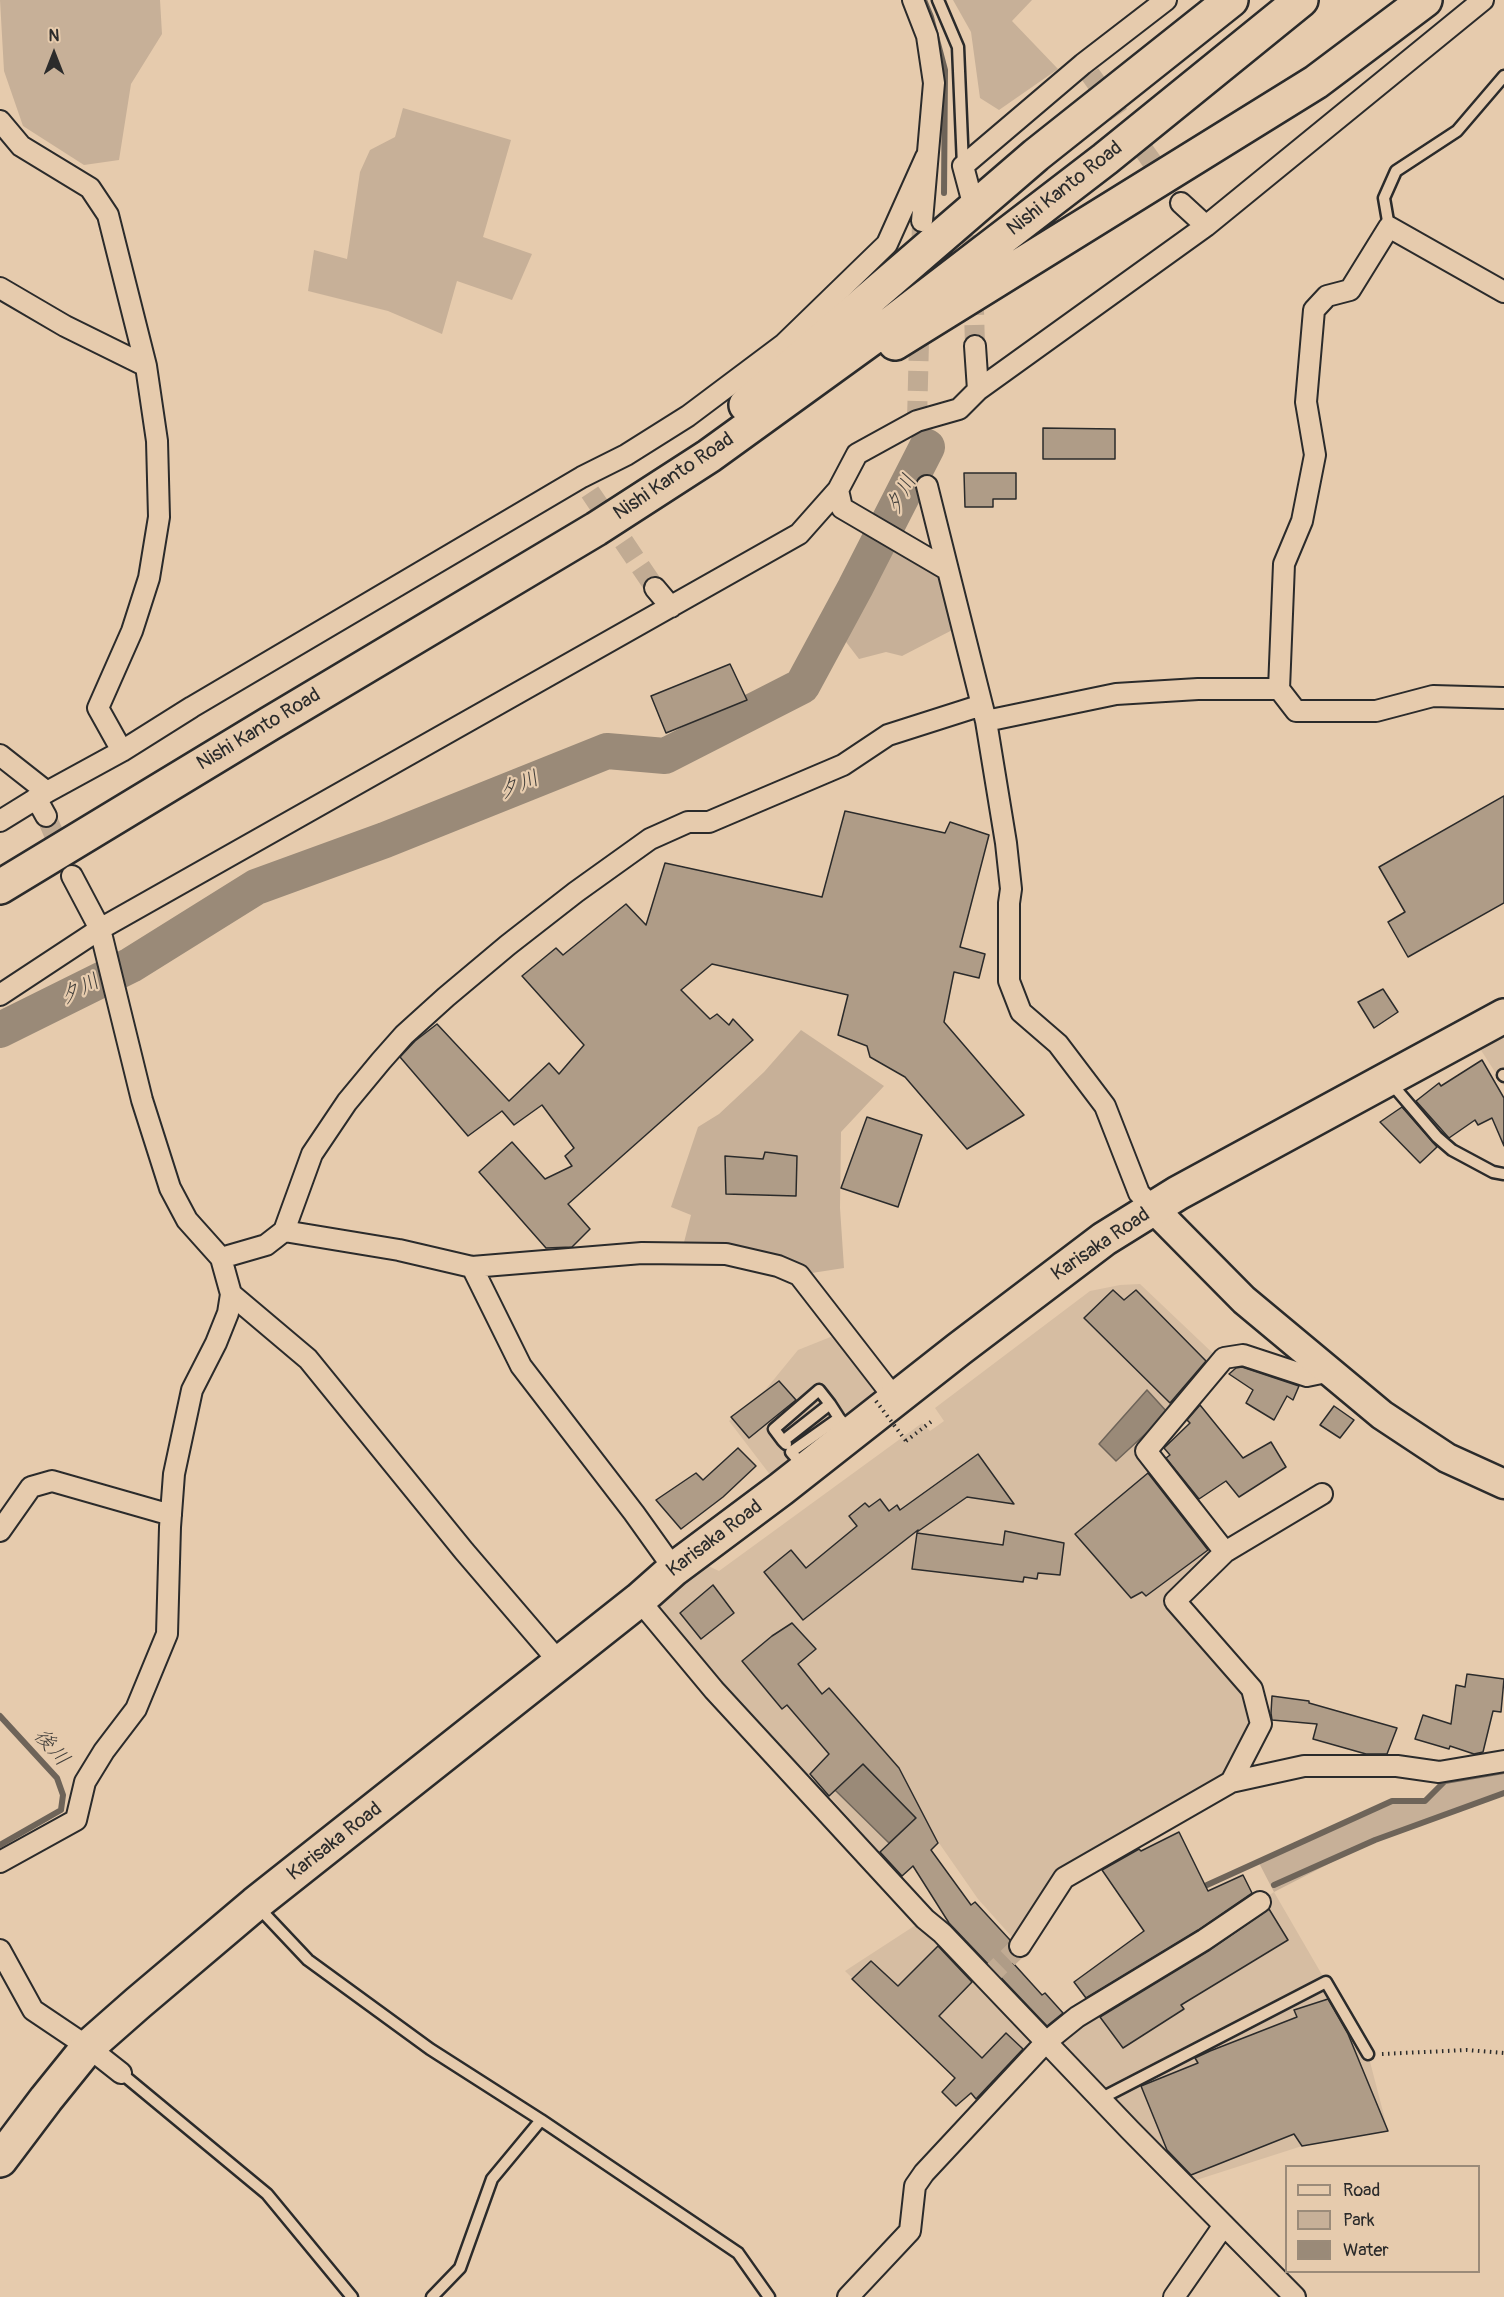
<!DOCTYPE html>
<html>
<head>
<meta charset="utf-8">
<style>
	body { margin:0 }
	#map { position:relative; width:1504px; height:2297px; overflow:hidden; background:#e6cbad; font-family:Pangolin,sans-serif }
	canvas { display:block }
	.legend { position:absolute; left:1285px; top:2165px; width:195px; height:108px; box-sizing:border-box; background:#e6cbad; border:2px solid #9b8b79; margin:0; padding:8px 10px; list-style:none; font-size:18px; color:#2b2b2b }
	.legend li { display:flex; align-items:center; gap:12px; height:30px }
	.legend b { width:30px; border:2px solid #9b8b79 }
	.north { position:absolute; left:24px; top:24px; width:60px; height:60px; -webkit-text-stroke:4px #e6cbad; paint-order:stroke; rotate:0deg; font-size:16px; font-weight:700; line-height:24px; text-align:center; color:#2b2b2b }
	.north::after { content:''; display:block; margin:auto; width:21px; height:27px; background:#2b2b2b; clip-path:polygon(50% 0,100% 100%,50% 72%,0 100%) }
</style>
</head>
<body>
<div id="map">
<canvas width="1504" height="2297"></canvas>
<ul class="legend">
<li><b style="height:8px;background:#e6cbad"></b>Road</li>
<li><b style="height:16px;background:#c7b098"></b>Park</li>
<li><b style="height:16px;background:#9a8a78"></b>Water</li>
</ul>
<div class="north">N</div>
</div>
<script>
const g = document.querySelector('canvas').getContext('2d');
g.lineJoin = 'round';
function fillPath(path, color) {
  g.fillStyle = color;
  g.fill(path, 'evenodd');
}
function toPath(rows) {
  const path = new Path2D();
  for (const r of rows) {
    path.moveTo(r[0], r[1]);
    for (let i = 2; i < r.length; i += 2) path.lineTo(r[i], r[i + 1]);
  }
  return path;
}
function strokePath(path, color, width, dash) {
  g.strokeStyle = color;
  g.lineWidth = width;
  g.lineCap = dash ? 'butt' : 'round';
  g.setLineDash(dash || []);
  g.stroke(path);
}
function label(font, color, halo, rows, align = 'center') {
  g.font = font + ' Pangolin,"Klee One",sans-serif';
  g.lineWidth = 4.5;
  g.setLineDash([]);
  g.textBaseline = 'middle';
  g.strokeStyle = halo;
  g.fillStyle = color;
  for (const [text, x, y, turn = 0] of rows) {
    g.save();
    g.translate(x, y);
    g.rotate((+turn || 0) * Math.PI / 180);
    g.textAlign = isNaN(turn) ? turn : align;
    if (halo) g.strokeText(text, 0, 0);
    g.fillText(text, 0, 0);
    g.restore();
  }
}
fillPath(toPath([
	[1504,1016,1504,1086,1470,1033],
	[1140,1284,1220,1360,1141,1445,1225,1552,1175,1602,1252,1689,1261,1724,1231,1782,1064,1878,1020,1946,978,1899,939,1843,901,1877,810,1774,799,1781,639,1600,691,1558,719,1571,922,1423,930,1431,944,1421,935,1408,1090,1291,1120,1285],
	[838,1334,896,1400,781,1489,729,1421,766,1389,798,1350],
	[1274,1892,1368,2054,1388,2131,1302,2146,1184,2184,1046,2042,985,2107,845,1971,925,1919,1046,2041]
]), '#d6bda2');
fillPath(toPath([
	[0,0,160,0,162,34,131,84,119,160,84,165,23,126,4,71],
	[953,0,1032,0,1012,21,1058,69,999,110,980,98,971,32],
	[403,108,511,140,483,237,532,254,512,300,457,281,442,334,388,311,308,291,314,250,347,259,360,172,370,150,395,137],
	[899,542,948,570,962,625,902,656,886,652,859,659,843,638],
	[801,1030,884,1086,841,1132,840,1208,844,1268,799,1275,681,1254,691,1215,671,1207,698,1127,719,1114,764,1072],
	[765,1152,797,1156,795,1167,725,1156,763,1159],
	[1504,1771,1504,1793,1375,1840,1274,1892,1258,1861,1392,1801,1425,1801,1445,1781]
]), '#c7b098');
const water = toPath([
	[1147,1390,1168,1413,1116,1461,1099,1444,1147,1390],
	[863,1764,916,1818,889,1843,835,1790,863,1764]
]);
fillPath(water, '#9a8a78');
strokePath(water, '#6e6459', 1.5);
strokePath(toPath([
	[924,0,931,17,945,70,944,193],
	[0,1716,57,1778,63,1795,61,1810,0,1845],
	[1207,1885,1392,1801,1425,1801,1445,1781,1504,1771],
	[1274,1885,1375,1840,1504,1793]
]), '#6e6459', 6);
strokePath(toPath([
	[0,1030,131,965,256,887,385,840,607,751,665,756,802,686,855,588,927,447]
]), '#9a8a78', 36);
const building = toPath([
	[1043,428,1115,429,1115,459,1043,459,1043,428],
	[964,473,1016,473,1016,499,993,499,993,507,965,507,964,473],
	[730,664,747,700,666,733,651,696,730,664],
	[1504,796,1504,903,1408,957,1388,922,1405,912,1379,867,1504,796],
	[845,811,945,833,950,822,989,835,960,947,985,954,979,978,954,972,944,1022,1024,1115,967,1149,905,1077,870,1057,867,1046,838,1035,848,995,712,964,681,990,710,1019,717,1014,729,1025,733,1019,753,1040,568,1204,590,1229,572,1247,546,1248,479,1172,512,1142,545,1179,572,1166,565,1156,574,1148,542,1105,514,1125,502,1111,468,1136,400,1057,415,1041,437,1024,509,1101,549,1063,559,1074,584,1045,522,976,556,948,563,955,626,904,646,925,665,863,822,897,845,811],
	[1383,989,1398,1012,1374,1028,1358,1002,1383,989],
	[1482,1060,1504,1098,1504,1146,1492,1118,1478,1125,1475,1120,1449,1138,1416,1101,1439,1083,1441,1086,1482,1060],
	[1402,1107,1437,1147,1420,1163,1380,1122,1402,1107],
	[867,1117,922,1135,898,1207,841,1188,867,1117],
	[765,1152,797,1156,796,1196,726,1194,725,1156,763,1159,765,1152],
	[1113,1290,1124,1300,1136,1290,1206,1361,1170,1403,1084,1318,1113,1290],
	[1242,1367,1299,1386,1293,1400,1287,1396,1274,1420,1246,1403,1253,1390,1229,1374,1236,1368,1242,1367],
	[779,1381,796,1400,749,1438,731,1417,779,1381],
	[1200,1405,1243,1458,1271,1442,1286,1467,1239,1497,1226,1481,1199,1499,1166,1458,1170,1455,1164,1448,1190,1423,1187,1420,1200,1405],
	[1334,1406,1354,1420,1340,1438,1320,1425,1334,1406],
	[738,1448,756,1466,723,1497,681,1529,656,1500,696,1473,703,1480,738,1448],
	[978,1454,1014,1504,967,1497,917,1532,918,1530,803,1620,764,1572,791,1550,806,1568,857,1526,849,1516,865,1503,869,1507,880,1499,889,1511,897,1505,900,1510,978,1454],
	[1148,1473,1208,1550,1146,1596,1142,1592,1131,1598,1075,1534,1148,1473],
	[1005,1531,1064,1543,1060,1575,1038,1573,1037,1579,1024,1577,1023,1582,912,1569,917,1533,1003,1545,1005,1531],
	[713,1585,734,1613,701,1639,680,1613,713,1585],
	[792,1623,816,1649,798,1664,822,1694,829,1688,899,1768,938,1843,931,1850,971,1905,975,1902,1010,1940,1009,1951,1017,1959,1013,1963,1042,1995,1045,1993,1063,2013,1047,2026,949,1923,913,1866,902,1876,880,1852,916,1818,863,1764,829,1796,810,1774,829,1754,787,1705,782,1709,742,1661,772,1636,792,1623],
	[1467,1674,1504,1679,1501,1712,1493,1711,1483,1752,1474,1754,1450,1746,1449,1749,1415,1739,1423,1715,1451,1724,1456,1685,1465,1687,1467,1674],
	[1272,1696,1309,1701,1309,1703,1397,1728,1387,1754,1366,1754,1313,1739,1317,1724,1272,1720,1271,1713,1272,1696],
	[1179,1832,1208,1891,1243,1875,1252,1893,1198,1930,1086,1998,1074,1982,1144,1931,1102,1870,1139,1849,1141,1851,1179,1832],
	[1269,1909,1288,1940,1181,2005,1184,2009,1123,2048,1100,2017,1210,1950,1269,1909],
	[938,1946,972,1982,939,2016,982,2058,1006,2033,1023,2049,976,2099,971,2093,956,2106,942,2092,955,2078,852,1979,871,1961,898,1986,938,1946],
	[1328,1999,1348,2034,1388,2131,1302,2146,1294,2134,1191,2175,1167,2150,1141,2086,1198,2063,1195,2058,1210,2051,1297,2017,1294,2010,1328,1999]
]);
fillPath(building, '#af9c87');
strokePath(building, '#2b2b2b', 1.5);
strokePath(toPath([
	[1090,74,1181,203],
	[971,205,975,346],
	[917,421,922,221],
	[590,492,655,588],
	[46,816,72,876],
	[986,1979,1020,1946]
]), '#c1ab93', 20, [20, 10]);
const lane = toPath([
	[938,0,958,47,963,166],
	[1389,227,1384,198,1396,171,1457,131,1504,76],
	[1503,1075,1504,1076],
	[1390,1082,1437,1137,1452,1150,1493,1172,1504,1174],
	[783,1441,774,1429,819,1390,830,1404],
	[786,1444,783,1441,830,1404,839,1418],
	[804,1467,791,1452,839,1418,850,1431],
	[258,1907,308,1960,430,2049,541,2120,738,2253,769,2297],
	[121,2073,267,2194,352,2297],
	[1100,2099,1326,1982,1368,2054],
	[432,2297,460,2268,492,2179,541,2120]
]);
const street = toPath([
	[913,0,927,36,934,83,922,221],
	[0,121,21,146,90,188,108,215,146,366,157,441,159,517,149,578,132,631,98,708,122,751],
	[971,196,963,166,1083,64,1166,0],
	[1181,203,1206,226],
	[0,288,65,326,146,366],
	[975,346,978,390],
	[927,486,948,570],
	[838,490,842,508,948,570,986,721,1006,843,1011,889,1009,903,1009,981,1021,1012,1058,1044,1105,1106,1139,1193,1154,1209],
	[655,588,671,607],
	[1279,689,1284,564,1302,521,1315,455,1306,402,1314,310,1327,296,1350,290,1389,227,1504,292],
	[986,721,1116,694,1198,689,1279,689,1296,711,1376,711,1433,696,1504,698],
	[0,755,47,792],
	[36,798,46,816],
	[0,821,47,792,122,751,192,707,582,477,626,455,688,416,784,344,887,244,926,157],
	[0,995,100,929,799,534,838,490,857,454,917,421,959,409,978,390,1206,226,1483,0],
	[284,1231,399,1250,472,1267,642,1253,726,1254,778,1266,799,1275,896,1400],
	[221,1258,266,1245,284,1231,312,1154,347,1102,381,1061,404,1035,446,997,508,945,576,892,650,839,688,822,709,822,843,765,888,735,982,705],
	[472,1267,521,1366,634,1513,674,1569],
	[231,1294,308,1359,464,1551,560,1663],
	[1322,1494,1225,1552,1175,1601,1252,1689,1261,1724,1231,1782,1304,1766,1397,1766,1439,1772,1504,1761],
	[0,1531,31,1487,52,1481,171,1515],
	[1225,1552,1146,1451,1224,1358,1243,1355,1307,1376,1331,1371],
	[639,1600,714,1690,925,1919,942,1933,1130,2130,1295,2297],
	[0,1862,76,1820,85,1782,104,1751,136,1709,167,1634,170,1527,174,1474,192,1390,216,1343,228,1313,231,1294,221,1258,187,1220,170,1188,142,1100,100,929,72,876],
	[1020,1946,1064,1878,1231,1782],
	[0,1950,33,2010,88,2047,121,2073],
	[848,2297,910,2231,915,2186,924,2173,1046,2042,1077,2017,1204,1940,1260,1902],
	[1174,2297,1224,2225]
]);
const secondary = toPath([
	[1154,1209,1244,1300,1382,1415,1447,1458,1504,1484]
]);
const highway = toPath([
	[895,343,1316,82,1425,0],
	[746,405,1036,155,1231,0],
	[0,887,269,724,596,529,709,456,872,338,1105,159,1301,0],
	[0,2160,46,2099,88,2047,138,2003,255,1904,639,1600,674,1569,781,1489,959,1349,1104,1239,1178,1193,1504,1016]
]);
strokePath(lane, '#2b2b2b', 15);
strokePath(street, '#2b2b2b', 24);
strokePath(secondary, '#2b2b2b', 33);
strokePath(highway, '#2b2b2b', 38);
strokePath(toPath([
	[906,1441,932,1421],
	[1382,2054,1467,2050,1504,2053]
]), '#2b2b2b', 4, [1.5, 4.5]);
strokePath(lane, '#e6cbad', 10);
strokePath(street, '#e6cbad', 20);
strokePath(secondary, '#e6cbad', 28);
strokePath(highway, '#e6cbad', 33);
strokePath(toPath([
	[876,1401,906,1441]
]), '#2b2b2b', 4, [1.5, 4.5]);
label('20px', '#2b2b2b', '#e6cbad', [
	["Nishi Kanto Road",1065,189,-38],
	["Nishi Kanto Road",674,477,-34],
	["Nishi Kanto Road",259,730,-31],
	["Karisaka Road",1101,1245,-34],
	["Karisaka Road",715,1539,-37],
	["Karisaka Road",335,1842,-38]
]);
label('italic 21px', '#413e3a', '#e6cbad', [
	["夕川",902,495,-62],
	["夕川",519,786,-22],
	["夕川",80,990,-27],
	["後川",51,1748,49]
]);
</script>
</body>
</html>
